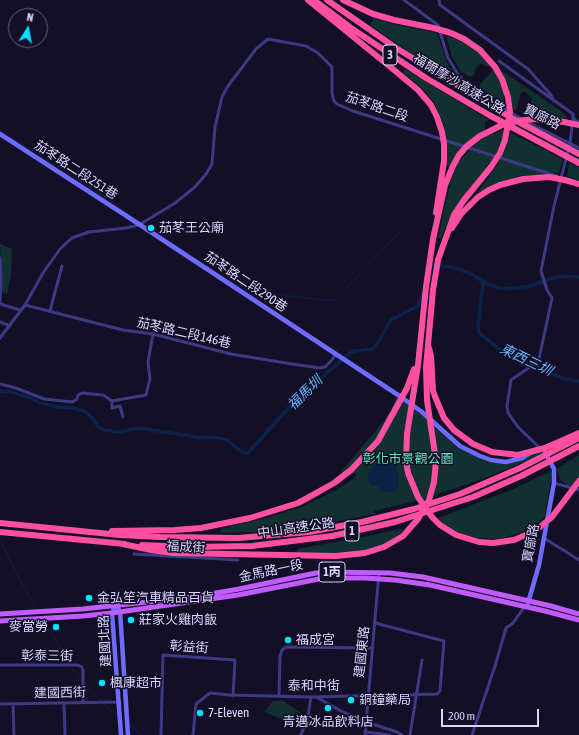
<!DOCTYPE html>
<html>
<head>
<meta charset="utf-8">
<style>
	body { margin:0 }
	#map { position:relative; width:579px; height:735px; overflow:hidden; background:#130f26; font-family:"Asap Condensed",sans-serif }
	canvas { display:block }
	.north { position:absolute; left:8px; top:8px; width:40px; height:40px; box-sizing:border-box; background:#130f26; border:1px solid #625e7d; border-radius:50%; rotate:11deg; font-size:11px; font-weight:700; line-height:16px; text-align:center; color:#d9d4ff }
	.north::after { content:''; display:block; margin:auto; width:14px; height:18px; background:#00e5ff; clip-path:polygon(50% 0,100% 100%,50% 72%,0 100%) }
	.scale { position:absolute; left:441px; top:709px; width:98px; height:18px; box-sizing:border-box; border:2px solid #d9d4ff; border-top:0; padding-left:5px; font-size:12px; line-height:14px; white-space:nowrap; color:#d9d4ff; -webkit-text-stroke:3px #130f26; paint-order:stroke }
</style>
</head>
<body>
<div id="map">
<canvas width="579" height="735"></canvas>
<div class="north">N</div>
<div class="scale">200 m</div>
</div>
<script>
const g = document.querySelector('canvas').getContext('2d');
g.lineJoin = 'round';
function fillPath(path, color) {
  g.fillStyle = color;
  g.fill(path, 'evenodd');
}
function toPath(rows) {
  const path = new Path2D();
  for (const r of rows) {
    path.moveTo(r[0], r[1]);
    for (let i = 2; i < r.length; i += 2) path.lineTo(r[i], r[i + 1]);
  }
  return path;
}
function strokePath(path, color, width, dash) {
  g.strokeStyle = color;
  g.lineWidth = width;
  g.lineCap = dash ? 'butt' : 'round';
  g.setLineDash(dash || []);
  g.stroke(path);
}
function label(font, color, halo, rows, align = 'center') {
  g.font = font + ' "Asap Condensed","Noto Sans TC",sans-serif';
  g.lineWidth = 3;
  g.setLineDash([]);
  g.textBaseline = 'middle';
  g.strokeStyle = halo;
  g.fillStyle = color;
  for (const [text, x, y, turn = 0] of rows) {
    g.save();
    g.translate(x, y);
    g.rotate((+turn || 0) * Math.PI / 180);
    g.textAlign = isNaN(turn) ? turn : align;
    if (halo) g.strokeText(text, 0, 0);
    g.fillText(text, 0, 0);
    g.restore();
  }
}
fillPath(toPath([
	[374,18,394,24,437,33,447,62,456,81,409,52,370,25],
	[446,36,462,41,475,50,489,64,489,67,481,64,478,65,475,70,474,75,470,77,461,72,452,57],
	[404,68,489,120,485,122,485,130,468,142,449,168,446,165,447,150,446,135,442,121,435,104,424,90,403,73],
	[493,70,500,81,504,94,503,103,500,102,480,87,480,84],
	[502,71,561,111,567,117,565,120,545,116,541,113,529,110,532,99,526,92,522,92,521,93,516,110,513,109,511,96],
	[502,130,503,130,503,138,499,149,489,165,468,190,451,215,441,238,438,238,450,183,458,163,473,146,487,135,495,134],
	[511,133,563,159,559,173,549,172,548,175,530,175,519,176,493,185,479,193,478,192,495,168,504,152],
	[569,163,579,167,579,180,567,176],
	[0,244,12,249,11,276,7,294,2,292],
	[397,394,471,453,504,462,541,450,543,452,542,455,485,478,420,500,374,511,376,514,311,526,256,532,220,533,221,529,266,518,299,508,332,492,352,480,357,475,353,473,340,471,345,467,383,422,391,411],
	[579,455,579,477,572,486,567,485,560,480,557,469],
	[551,471,552,474,545,516,541,521,525,531,500,539,477,538,457,532,444,524,438,518,511,490],
	[404,528,401,533,376,549,352,553,296,555,297,549,368,536],
	[273,701,283,701,304,715,296,712,292,723,264,712]
]), '#12302f');
fillPath(toPath([
	[390,463,392,466,396,466,399,478,399,485,394,492,381,492,379,486,371,485,369,482,368,476,369,472,375,465]
]), '#0c2248');
strokePath(toPath([
	[0,130,110,200,138,221],
	[169,241,244,290,323,300,335,300,398,234],
	[0,539,16,572,36,609],
	[43,620,57,642,69,664],
	[71,667,82,679],
	[84,682,102,702],
	[104,704,118,716],
	[129,724,142,735]
]), '#0c2248', 1);
strokePath(toPath([
	[429,266,437,265,455,268,471,274,487,284,498,288,508,289,531,286,549,279,564,276,579,277],
	[483,282,478,327,479,333,502,351,562,378,579,381],
	[0,391,11,392,28,397,40,403,58,407,73,408,86,412,94,420,98,427,104,430,119,432,139,428,197,437,219,438,227,440,242,452,248,453,294,402,347,355,354,351,372,349,376,346,391,320,418,306,423,292]
]), '#0c2248', 3.5);
strokePath(toPath([
	[404,0,438,25,448,58,459,76,473,89,511,113,522,119],
	[439,0,440,5,528,69,551,95,554,101],
	[499,61,573,114,573,118,579,123],
	[527,122,579,148],
	[0,258,1,280,0,303],
	[0,304,20,310],
	[25,305,123,330,153,334,231,354,292,364,320,368,325,367,331,361,336,354],
	[50,311,62,266],
	[0,322,10,326],
	[0,338,25,305,43,273,60,249,72,238,89,232,126,228,139,225,175,203,195,187,206,174,212,164,215,127,222,97,228,86,256,49,268,39,306,46,318,53,332,67,332,93,334,101,337,104,353,111,557,176],
	[0,384,16,388,44,399,63,401,72,402,77,399,78,395,82,393,103,395,112,401,112,408,120,406,123,417],
	[112,401,146,395,150,379,148,362,153,334],
	[541,449,518,427,508,413,507,406,511,380,533,365,539,359,552,298,547,290,541,271,554,206,570,143,573,118],
	[554,483,579,490],
	[544,538,579,560],
	[134,554,238,560],
	[0,665,78,665,82,667,83,671,83,702],
	[279,696,280,656,282,650,286,647,373,648],
	[316,697,341,711,366,722,397,732,402,735],
	[64,703,65,735],
	[0,704,120,702],
	[13,704,14,735],
	[365,732,390,735],
	[161,735,163,655,235,660,233,696],
	[193,735,196,704,210,693,230,695,311,697,437,694,440,691,444,641,375,623],
	[301,735,308,716,311,697],
	[365,735,379,572],
	[410,735,422,660],
	[472,735,495,666,506,628,513,623,525,606]
]), '#3d3a85', 3);
strokePath(toPath([
	[0,134,125,215,401,397,422,412,460,446,480,456,491,460,506,462,522,458,530,453],
	[528,603,539,565,554,483,554,469,545,452],
	[115,605,120,611,128,735],
	[115,605,112,613,121,735]
]), '#6f6bff', 4.5);
strokePath(toPath([
	[0,614,83,609,193,597,239,589,316,573,331,572,390,573,423,577,551,606,579,614],
	[0,621,83,616,112,613,238,595,324,578,365,578,395,580,430,585,545,611,579,620]
]), '#c25bff', 5);
strokePath(toPath([
	[308,0,394,70,418,90,431,105,437,117,442,132,444,144,444,161,436,213],
	[314,0,351,28,426,78,489,115,579,163],
	[327,0,396,48,515,120,579,154],
	[579,125,564,122,535,119,517,121,502,125,480,136,467,146,459,155,453,166,445,185,433,239,426,287,418,365,407,434,406,461,408,473,418,497,432,517,440,525,456,535,479,542,493,543,514,540,535,531,552,517,579,481],
	[452,228,461,214,478,197,489,190,500,185,523,179,549,177,565,180,579,184],
	[429,348,431,356,433,391,436,399,444,418,454,430,473,444,492,452,518,455,545,448,579,433],
	[0,523,120,535,160,537,238,538,309,532,362,522,414,509,460,494,520,468,579,438],
	[112,531,175,530,201,528,250,518,298,503,311,496,334,483,351,470,378,441,407,388,414,369],
	[0,532,125,544],
	[123,544,151,550,174,553,336,556,365,553,384,547,403,536,418,519,429,500,434,482,436,461,427,400,426,367,433,290,438,260,454,215,464,200,491,167,500,153,505,140,510,112,508,97,502,79,495,67,480,50,464,39,451,33,434,28,394,20,373,14,343,0],
	[142,545,192,547,252,546,332,536,395,522,473,497,521,476,579,446]
]), '#ff4fa3', 6);
for (const [x, y, r, color] of [
	[151,228,4,"#00e5ff"],
	[89,598,4,"#00e5ff"],
	[131,620,4,"#00e5ff"],
	[56,627,4,"#00e5ff"],
	[288,640,4,"#00e5ff"],
	[102,683,4,"#00e5ff"],
	[351,700,4,"#00e5ff"],
	[328,708,4,"#00e5ff"],
	[200,713,4,"#00e5ff"]
]) {
  const dot = new Path2D();
  dot.arc(x, y, r, 0, 2 * Math.PI);
  g.fillStyle = color;
  g.fill(dot);
  strokePath(dot, '#130f26', 1.5);
}
for (const [x, y, w] of [
	[390,55,14],
	[352,531,14],
	[332,572,26]
]) {
  const box = new Path2D();
  box.roundRect(x - w / 2, y - 10, w, 20, 3);
  g.fillStyle = '#130f26';
  g.fill(box);
  strokePath(box, '#d9d4ff', 1);
}
label('bold 12px', '#d9d4ff', null, [
	["3",390,55],
	["1",352,531],
	["1丙",332,572]
]);
label('13px', '#d9d4ff', '#130f26', [
	["福爾摩沙高速公路",459,84,31],
	["茄苳路二段",377,107,19],
	["寶廍路",542,117,27],
	["茄苳路二段251巷",76,170,33],
	["茄苳路二段290巷",246,282,34],
	["茄苳路二段146巷",184,333,13],
	["中山高速公路",296,528,-8],
	["寶廍路",531,543,-79],
	["福成街",186,547,3],
	["金馬路一段",271,571,-12],
	["建國北路",105,641,-93],
	["彰益街",189,647,4],
	["建國東路",362,652,-84],
	["彰泰三街",47,656,1],
	["泰和中街",314,686],
	["建國西街",60,693,-1]
]);
label('13px', '#d9d4ff', '#130f26', [
	["茄苳王公廟",159,228],
	["金弘笙汽車精品百貨",97,598],
	["莊家火雞肉飯",139,620],
	["麥當勞",48,627,"right"],
	["福成宮",296,640],
	["楓康超市",110,683],
	["銅鐘藥局",359,700],
	["7-Eleven",208,713],
	["青邁冰品飲料店",328,722,"center"]
], 'left');
label('13px', '#5fe0c0', '#130f26', [
	["彰化市景觀公園",408,459]
]);
label('italic 14px', '#62b6ff', '#130f26', [
	["東西三圳",526,360,26],
	["福馬圳",305,393,-44]
]);
</script>
</body>
</html>
